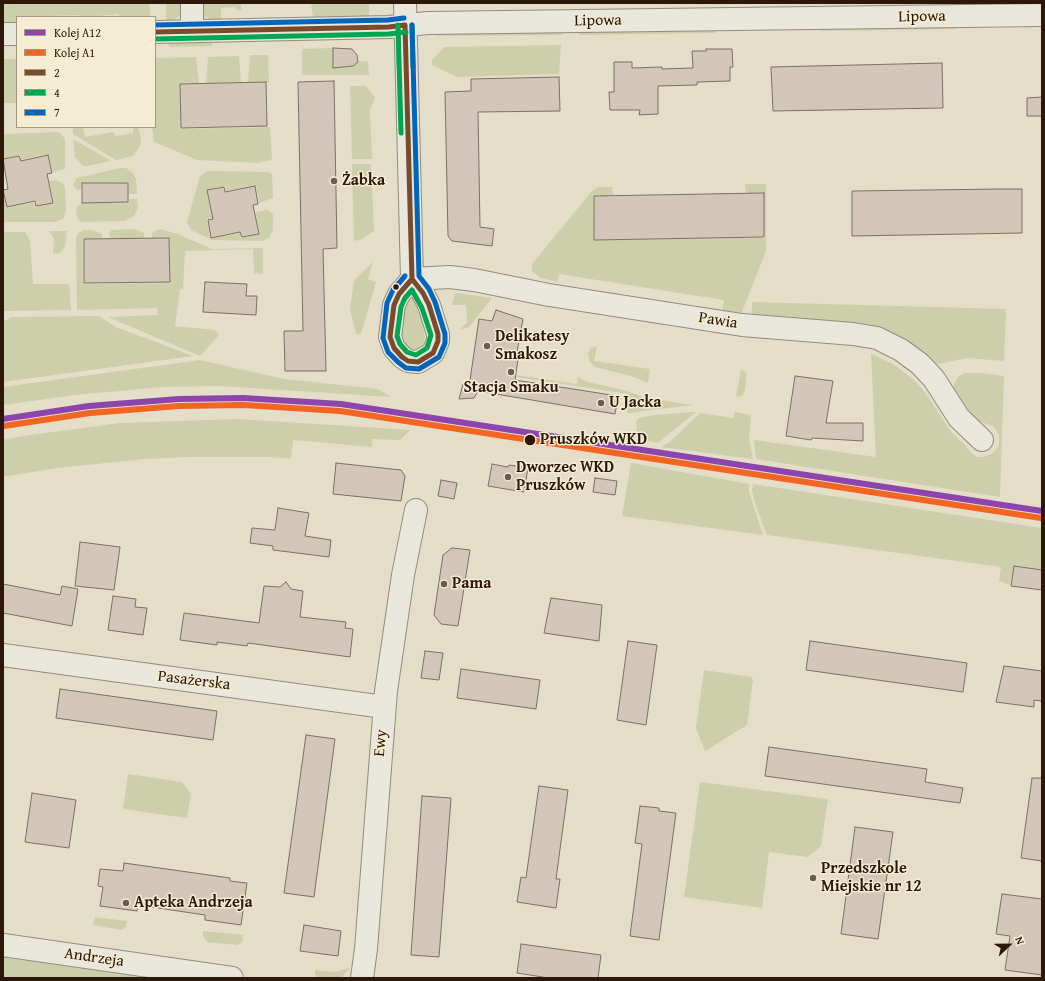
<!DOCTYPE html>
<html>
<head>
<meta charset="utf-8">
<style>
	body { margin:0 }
	#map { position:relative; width:1045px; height:981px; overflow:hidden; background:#e4ddc8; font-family:"Gentium Book Plus",serif }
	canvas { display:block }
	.frame { position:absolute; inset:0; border:4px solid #2d1708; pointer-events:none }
	.legend { position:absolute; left:16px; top:16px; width:140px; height:112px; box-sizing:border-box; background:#f5edd3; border:1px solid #a59782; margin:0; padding:5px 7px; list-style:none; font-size:12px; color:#2d1708 }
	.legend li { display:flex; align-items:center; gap:8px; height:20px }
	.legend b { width:20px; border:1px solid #a59782 }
	.north { position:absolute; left:989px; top:925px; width:40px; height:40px; -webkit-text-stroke:3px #f5edd3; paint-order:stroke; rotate:68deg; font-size:11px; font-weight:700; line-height:16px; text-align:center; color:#2d1708 }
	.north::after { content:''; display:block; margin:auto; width:14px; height:18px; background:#2d1708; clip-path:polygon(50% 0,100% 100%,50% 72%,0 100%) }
</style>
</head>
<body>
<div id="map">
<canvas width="1045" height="981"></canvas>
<div class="frame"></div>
<ul class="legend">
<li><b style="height:5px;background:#8e44ad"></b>Kolej A12</li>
<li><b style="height:5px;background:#f26522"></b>Kolej A1</li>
<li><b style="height:5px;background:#7a4b2a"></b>2</li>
<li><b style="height:5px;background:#00a651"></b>4</li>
<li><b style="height:5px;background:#0065bd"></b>7</li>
</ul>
<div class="north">N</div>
</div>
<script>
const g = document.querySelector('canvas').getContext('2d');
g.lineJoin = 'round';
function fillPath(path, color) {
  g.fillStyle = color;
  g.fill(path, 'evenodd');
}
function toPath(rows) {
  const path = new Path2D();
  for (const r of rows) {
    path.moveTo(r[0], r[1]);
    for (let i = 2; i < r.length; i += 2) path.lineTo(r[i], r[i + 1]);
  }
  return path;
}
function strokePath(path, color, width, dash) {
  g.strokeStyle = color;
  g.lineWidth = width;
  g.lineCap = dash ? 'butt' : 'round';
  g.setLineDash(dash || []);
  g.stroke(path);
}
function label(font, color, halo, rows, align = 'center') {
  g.font = font + ' "Gentium Book Plus",serif';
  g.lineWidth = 3;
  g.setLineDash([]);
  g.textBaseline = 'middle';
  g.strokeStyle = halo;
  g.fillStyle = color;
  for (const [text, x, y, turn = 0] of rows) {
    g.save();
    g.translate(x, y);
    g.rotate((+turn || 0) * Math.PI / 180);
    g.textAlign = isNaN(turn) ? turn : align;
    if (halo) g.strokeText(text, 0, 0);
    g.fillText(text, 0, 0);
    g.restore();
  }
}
fillPath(toPath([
	[3,3,149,3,150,17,119,17,119,14,87,17,79,17,79,15,17,17,17,24,3,24],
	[166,3,185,3,181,15,174,20,166,21],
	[198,3,241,3,241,10,236,10,236,7,221,8,221,18,218,21,211,20,202,15],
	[311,3,369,3,369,16,313,17],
	[955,25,955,29,820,31,820,27],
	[715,28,715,33,712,33,578,35,582,31],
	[558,31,563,35,436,36,436,32],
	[212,40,212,46,170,47,166,41],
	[561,45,559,74,457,77,432,65,432,60,444,47],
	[333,48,333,62,346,67,353,66,358,62,368,61,369,75,302,75,302,49],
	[250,55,268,55,269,82,248,82],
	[239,56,241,82,206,83,208,57],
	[196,57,199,83,180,83,180,129,270,127,272,160,257,163,197,160,154,142,152,127,155,127,155,58],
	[3,59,17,59,17,103,3,103],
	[350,86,366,86,375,97,370,111,372,159,352,159],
	[73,127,83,127,85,137,114,132,115,136,133,133,133,127,138,127,141,138,140,146,133,156,116,160,73,134],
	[59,132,65,139,65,169,53,172,48,154,21,160,19,155,3,159,3,134],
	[73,139,111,161,87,166,83,166,75,157],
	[352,164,371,164,374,231,362,239,354,241],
	[120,168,126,168,133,173,136,179,137,194,129,194,128,182,81,183,81,190,77,190,73,185,77,178],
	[208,171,268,172,272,174,273,198,259,203,256,185,226,191,225,186,207,190,212,218,207,219,210,238,240,233,241,238,259,234,256,212,267,210,273,214,273,230,269,238,262,241,212,240,191,230,187,222,197,187,200,176],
	[55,180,62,183,65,187,66,211,63,219,55,222,3,222,3,193,7,208,34,202,35,207,54,203,49,181],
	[745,184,766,184,766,251,740,317,722,314,724,300,559,274,558,282,541,278,532,271,532,264,592,191,598,187,612,187,613,195,593,196,594,240,765,238,764,193,746,193],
	[129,199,137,199,138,208,134,216,125,221,81,222,77,218,76,208,81,203,128,203],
	[134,229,144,233,144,238,110,238,109,233,112,230],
	[159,229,178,234,212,249,263,248,263,274,254,273,253,249,185,251,183,289,180,289,175,326,215,330,219,335,200,356,108,317,158,315,157,308,77,310,76,238,78,233,84,230,92,230,102,234,102,238,83,239,83,284,170,283,170,237,152,238,152,233],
	[49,231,67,231,65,247,60,253,53,254,54,238],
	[3,232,25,232,30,241,33,284,69,284,71,310,3,311],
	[373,262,368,279,376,282,361,334,356,334,350,310,354,280],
	[455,293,492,298,469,327,459,330,467,323,466,305,452,305],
	[409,299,416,299,418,302,425,336,423,346,416,351,412,351,404,346,401,338,406,302],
	[752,302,1006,309,1004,361,967,358,939,364,752,318],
	[99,316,116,327,193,356,3,382,3,322,11,317],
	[597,346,594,361,650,369,648,383,631,376,595,367,590,362,588,353,591,348],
	[871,354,893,364,913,379,924,391,952,433,965,445,971,453,978,457,984,457,994,452,999,446,999,434,993,426,975,420,970,415,953,389,954,384,959,376,965,373,982,373,1004,376,1000,497,756,459,754,440,876,457],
	[200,360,284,379,378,389,391,397,220,386,162,387,75,395,3,405,3,387],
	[741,369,747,374,745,391,742,396,736,397],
	[516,375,577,384,578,377,588,382,627,391,645,398,693,405,627,413,629,394,516,377],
	[693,412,696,412,658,443,640,439,637,432,636,421,639,418,655,415],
	[734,412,751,415,749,439,753,459,661,447,670,442,700,413,734,418],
	[238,419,410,430,400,440,372,439,372,447,293,440,291,459,270,457,188,457,145,459,57,468,3,477,3,440,23,436,120,423],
	[631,463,749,484,749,492,763,535,622,516],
	[753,484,1042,528,1042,570,1014,566,1010,585,999,581,1001,567,767,535,757,509,752,491],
	[704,670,751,677,753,680,747,725,705,751,696,728],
	[128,774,182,782,191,794,187,818,123,809],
	[700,782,828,799,821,846,808,857,769,852,762,908,684,897],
	[95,917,127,921,126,926,122,930,93,925],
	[203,931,243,935,242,942,237,945,207,942,203,936],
	[3,955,166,978,3,978],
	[350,968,341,978,317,978,315,975,315,970,334,972]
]), '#cccfaa');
const building = toPath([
	[333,48,352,49,357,55,358,62,353,66,333,68,333,48],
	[706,49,732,49,733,67,730,67,730,81,697,82,697,85,658,86,658,114,639,115,640,110,610,110,609,92,614,92,614,62,632,62,632,68,662,67,662,69,693,68,692,51,706,51,706,49],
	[942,63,943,108,773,111,771,67,942,63],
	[559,77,560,111,478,112,480,227,494,229,492,246,452,241,448,236,445,92,471,91,471,79,559,77],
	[334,81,337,248,323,249,326,371,285,371,284,331,303,331,298,82,334,81],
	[266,82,267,126,181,128,180,84,266,82],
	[1042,97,1042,116,1027,116,1027,98,1042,97],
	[48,155,52,173,47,174,53,203,36,206,35,201,7,207,3,190,8,189,3,159,19,156,21,161,48,155],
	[82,183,128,183,128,202,82,203,82,183],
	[255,186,258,204,253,205,259,234,242,237,240,232,211,238,208,220,213,219,207,190,224,187,225,192,255,186],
	[1002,189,1022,189,1022,233,852,236,852,191,1002,189],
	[764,193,764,237,594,240,594,196,764,193],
	[169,238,170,282,84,283,84,239,169,238],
	[205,282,247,284,246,296,257,296,256,315,203,312,205,282],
	[496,310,523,319,517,352,519,352,515,380,618,396,615,414,478,391,474,398,459,399,463,384,470,380,479,319,492,321,496,310],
	[795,376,833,381,826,423,863,423,863,441,812,438,811,440,786,436,795,376],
	[336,463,401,470,405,476,401,501,333,494,336,463],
	[492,464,508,467,509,465,528,468,524,492,488,486,492,464],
	[595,478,617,481,615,495,593,492,595,478],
	[441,480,457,483,454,499,438,496,441,480],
	[278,508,309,513,305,536,331,540,329,557,273,550,273,546,250,543,252,528,275,530,278,508],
	[80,542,120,547,114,590,75,586,80,542],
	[452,548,470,550,458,626,441,624,434,615,443,555,452,548],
	[1014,566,1042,570,1042,590,1011,586,1014,566],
	[286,582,291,589,303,591,300,617,346,622,345,628,353,629,350,657,248,643,247,646,217,642,217,645,180,640,184,613,259,623,264,586,280,587,286,582],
	[3,584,60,595,62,586,78,589,72,626,3,613,3,584],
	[113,596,136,599,135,607,147,608,143,635,108,630,113,596],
	[551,598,602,605,599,641,544,633,551,598],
	[628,641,657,645,646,725,617,720,628,641],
	[810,641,967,663,963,692,806,670,810,641],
	[425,651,443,653,439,680,421,678,425,651],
	[1004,666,1042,671,1042,701,1034,700,1034,707,996,702,1004,666],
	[461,669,540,680,536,709,457,698,461,669],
	[60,689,217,711,213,740,56,718,60,689],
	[306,735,335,739,314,897,284,893,306,735],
	[769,747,927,769,925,782,963,788,960,803,765,776,769,747],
	[1032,778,1042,778,1042,861,1021,858,1032,778],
	[539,786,568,790,556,879,560,879,556,908,517,902,521,877,526,878,539,786],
	[32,793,76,800,69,848,25,842,32,793],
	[422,796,451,798,439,957,411,955,422,796],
	[640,806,659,808,659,811,676,813,659,940,630,936,642,844,635,843,640,806],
	[855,827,893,832,878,939,841,934,855,827],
	[124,863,230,878,230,881,247,883,241,925,205,920,205,915,138,905,137,911,100,906,103,887,98,886,100,869,123,871,124,863],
	[1002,894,1042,899,1042,975,1005,970,1010,936,996,934,1002,894],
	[304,925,341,931,338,956,300,951,304,925],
	[521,944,601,955,598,978,549,978,517,973,521,944]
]);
fillPath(building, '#d3c5b7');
strokePath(building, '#797165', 1);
const minor = toPath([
	[192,3,192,31],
	[405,3,412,279,423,293,429,305,438,334,438,341,433,353,418,362,408,361,402,357,394,348,390,337,394,305,399,294,412,279],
	[155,32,389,27,428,23,1042,15],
	[3,34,17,34],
	[412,279,450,277,474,280,549,295,742,325,853,334,877,338,901,350,920,364,934,379,959,418,982,440],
	[3,655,384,707],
	[3,945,232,978],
	[362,978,366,949,386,691,403,575,416,510]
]);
strokePath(minor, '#938c7e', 24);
strokePath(minor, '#e9e6db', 22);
strokePath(toPath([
	[405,25,412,279],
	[155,32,389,27,405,25],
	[412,279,423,293,429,305,438,334,438,341,433,353,418,362,408,361,402,357,394,348,390,337,394,305,399,294,412,279]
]), '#7a4b2a', 5);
strokePath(toPath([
	[398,25,399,67],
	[398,25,401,133],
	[398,25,401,132],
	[412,25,413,67],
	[155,39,389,34,406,32],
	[412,290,422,308,431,335,427,348,416,355,407,352,400,344,397,336,401,307,405,298,412,290]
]), '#00a651', 5);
strokePath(toPath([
	[155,25,388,20,404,18],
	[405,276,393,290,387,303,383,338,388,352,398,362,406,368,419,369,439,357,445,343,445,334,435,302,429,289,419,276,412,25]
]), '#0065bd', 5);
strokePath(toPath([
	[3,419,89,406,179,399,243,398,341,404,1042,511]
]), '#8e44ad', 6);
strokePath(toPath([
	[4,426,90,413,179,406,243,405,340,411,1041,518]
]), '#f26522', 6);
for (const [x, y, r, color] of [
	[334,181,4,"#6d5c4b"],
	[396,287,3.5,"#2d1708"],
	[487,346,4,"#6d5c4b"],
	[511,372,4,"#6d5c4b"],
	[601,403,4,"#6d5c4b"],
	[530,440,6,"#2d1708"],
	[508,477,4,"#6d5c4b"],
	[444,584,4,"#6d5c4b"],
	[813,878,4,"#6d5c4b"],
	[126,903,4,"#6d5c4b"]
]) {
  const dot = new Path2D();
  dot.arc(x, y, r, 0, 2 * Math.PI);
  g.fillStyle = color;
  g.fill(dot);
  strokePath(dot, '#f5edd3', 1.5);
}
label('16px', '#2d1708', '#f5edd3', [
	["Lipowa",922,17,-1],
	["Lipowa",598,21,-1],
	["Pawia",718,321,9],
	["Pasażerska",194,681,7],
	["Ewy",381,743,-85],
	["Andrzeja",94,958,8]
]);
label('bold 16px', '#2d1708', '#f5edd3', [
	["Żabka",342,181],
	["Delikatesy",495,337],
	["Smakosz",495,355],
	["Stacja Smaku",511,388,"center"],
	["U Jacka",609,403],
	["Dworzec WKD",516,468],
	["Pruszków",516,486],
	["Pama",452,584],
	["Przedszkole",821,869],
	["Miejskie nr 12",821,887],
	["Apteka Andrzeja",134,903]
], 'left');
label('bold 16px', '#2d1708', '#f5edd3', [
	["Pruszków WKD",540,440]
], 'left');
</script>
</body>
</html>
